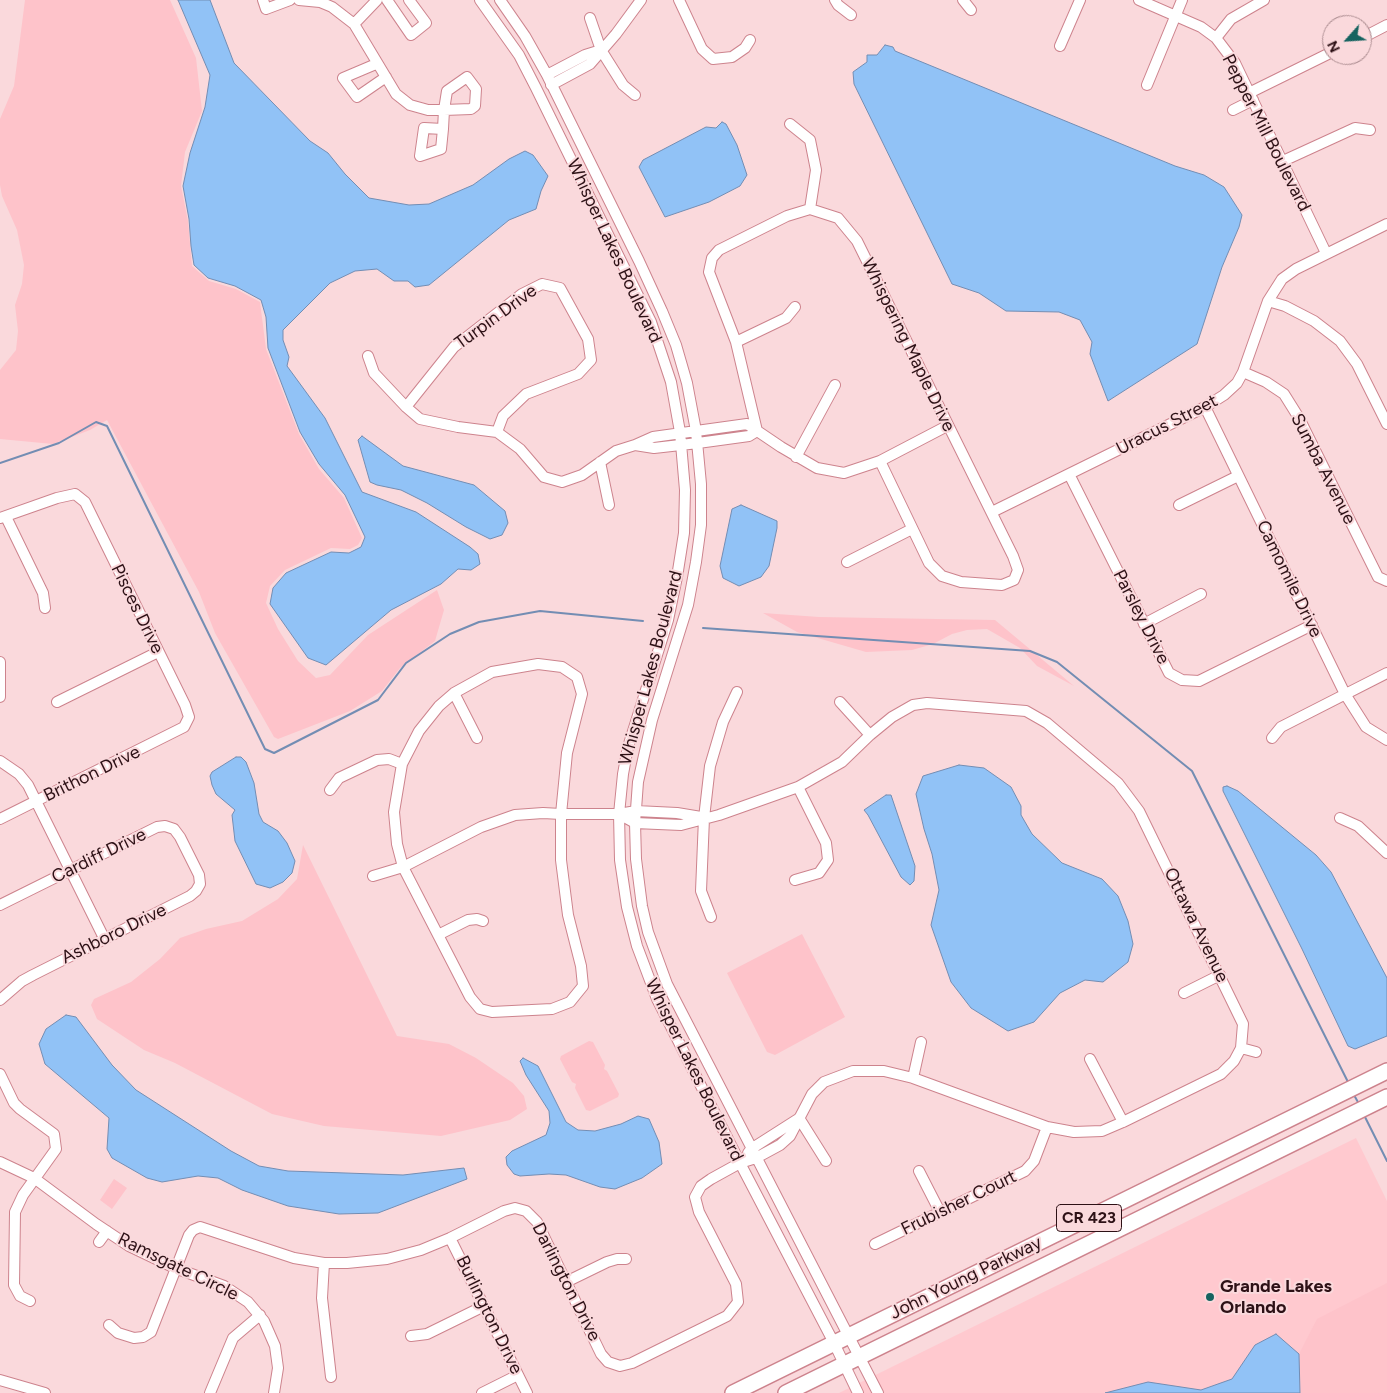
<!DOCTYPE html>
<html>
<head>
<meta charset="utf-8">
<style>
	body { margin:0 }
	#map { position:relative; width:1387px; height:1393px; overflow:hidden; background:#fad9dc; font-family:Figtree,sans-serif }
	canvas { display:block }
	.north { position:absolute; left:1322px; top:15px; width:50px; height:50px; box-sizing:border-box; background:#fad9dc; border:1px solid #a8898d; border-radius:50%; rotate:244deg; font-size:14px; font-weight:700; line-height:20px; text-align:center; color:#2d1116 }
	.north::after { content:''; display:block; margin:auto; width:18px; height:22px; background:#156360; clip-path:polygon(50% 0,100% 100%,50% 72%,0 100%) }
</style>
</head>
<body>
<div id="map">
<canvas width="1387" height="1393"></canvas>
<div class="north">N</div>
</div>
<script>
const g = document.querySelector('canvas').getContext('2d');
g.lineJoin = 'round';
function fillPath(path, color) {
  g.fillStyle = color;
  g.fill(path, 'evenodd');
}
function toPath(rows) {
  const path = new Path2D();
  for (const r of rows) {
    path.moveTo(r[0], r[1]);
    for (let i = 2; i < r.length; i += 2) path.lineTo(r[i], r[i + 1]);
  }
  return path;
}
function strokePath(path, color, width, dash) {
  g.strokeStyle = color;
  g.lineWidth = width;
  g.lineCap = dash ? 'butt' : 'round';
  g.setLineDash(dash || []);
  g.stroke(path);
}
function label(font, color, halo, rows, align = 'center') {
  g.font = font + ' Figtree,sans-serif';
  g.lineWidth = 4;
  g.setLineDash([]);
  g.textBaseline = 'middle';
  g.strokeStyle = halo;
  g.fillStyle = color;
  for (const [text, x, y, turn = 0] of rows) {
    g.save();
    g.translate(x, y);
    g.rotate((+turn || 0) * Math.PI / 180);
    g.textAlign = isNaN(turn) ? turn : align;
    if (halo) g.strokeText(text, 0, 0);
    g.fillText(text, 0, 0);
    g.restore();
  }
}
fillPath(toPath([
	[1356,1138,1387,1201,1387,1393,839,1393]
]), '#ffc9cf');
fillPath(toPath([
	[25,0,170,0,196,58,202,111,185,152,181,186,188,221,192,266,209,281,236,289,260,302,266,349,299,434,319,469,344,498,362,538,358,545,350,549,331,548,285,570,270,586,266,603,278,629,298,661,316,678,330,675,368,635,437,590,444,610,435,641,400,668,382,691,350,711,278,739,274,737,215,633,199,592,107,420,90,430,53,444,0,439,0,370,16,350,18,331,15,305,22,284,24,265,17,230,2,196,0,185,0,119,14,86],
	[763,613,819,617,995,620,1074,686,1037,666,1020,648,987,629,967,630,952,634,933,644,912,650,866,652,797,632],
	[303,845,397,1036,449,1044,476,1058,513,1083,524,1096,527,1109,510,1120,441,1136,324,1126,272,1114,175,1063,144,1050,97,1019,91,1005,94,999,131,982,160,959,180,938,206,929,242,921,278,899,297,879],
	[802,934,845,1017,775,1055,767,1052,727,973],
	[589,1041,593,1042,605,1065,604,1069,607,1071,619,1094,618,1097,590,1111,586,1110,575,1088,576,1084,572,1082,560,1059,561,1056],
	[114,1179,127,1188,112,1209,100,1200],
	[1387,1283,1387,1393,1301,1393,1299,1354,1317,1319]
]), '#fec3ca');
const water = toPath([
	[178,0,210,0,234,63,310,141,328,153,345,174,369,198,409,205,429,204,473,185,509,159,525,151,533,155,548,176,541,191,536,209,509,220,429,285,415,287,408,281,394,281,377,269,355,271,330,283,283,330,283,340,289,357,287,366,325,418,362,492,416,512,470,547,478,554,480,564,471,570,458,569,441,584,391,610,326,665,308,658,270,604,273,588,286,573,331,552,349,553,361,547,365,537,345,495,319,464,300,432,268,348,266,317,261,300,235,286,208,278,194,265,191,246,189,219,183,186,190,153,205,107,210,75,178,0],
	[885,45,893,47,895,51,1175,166,1204,175,1224,187,1242,215,1239,227,1222,267,1197,344,1108,401,1090,354,1092,342,1080,320,1059,312,1006,311,979,293,952,284,854,84,853,72,867,62,867,55,877,55,885,45],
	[722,122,726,124,737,145,747,175,740,186,709,202,665,217,639,167,643,160,706,127,716,128,722,122],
	[362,436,403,466,474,485,505,511,508,523,502,535,490,539,466,527,427,503,401,490,377,485,370,482,358,440,362,436],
	[741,505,777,521,777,528,769,566,761,577,739,586,723,578,720,566,732,509,741,505],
	[236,757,241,757,246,762,254,783,259,814,263,822,278,831,287,843,295,861,292,873,283,882,270,888,256,884,235,841,232,815,235,810,216,794,212,785,210,776,212,772,236,757],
	[959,765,984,768,1011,787,1021,806,1021,815,1032,834,1062,863,1102,879,1118,896,1128,921,1133,944,1128,962,1103,982,1085,980,1060,993,1034,1022,1008,1031,971,1008,951,982,931,925,939,890,932,854,924,829,916,794,923,776,959,765],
	[1227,786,1238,791,1316,855,1331,872,1387,978,1387,1036,1355,1049,1348,1046,1302,949,1223,791,1223,787,1227,786],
	[886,795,891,795,915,866,914,881,910,885,901,877,868,815,864,810,886,795],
	[66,1015,76,1017,112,1065,136,1090,231,1151,259,1166,288,1171,403,1175,464,1168,467,1179,378,1213,339,1214,288,1206,242,1190,218,1178,198,1176,162,1182,147,1178,112,1158,107,1149,109,1118,45,1064,39,1044,46,1029,66,1015],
	[523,1058,538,1066,566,1122,578,1130,595,1131,621,1124,638,1116,649,1119,659,1142,662,1164,642,1178,615,1189,600,1187,566,1175,549,1174,520,1176,514,1174,507,1165,506,1157,512,1151,546,1135,550,1123,549,1111,526,1075,520,1061,523,1058],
	[1276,1334,1299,1354,1300,1393,1105,1393,1148,1382,1201,1390,1232,1379,1255,1345,1276,1334]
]);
fillPath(water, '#91c2f6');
strokePath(water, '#738db3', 1);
strokePath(toPath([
	[0,463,59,443,96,422,107,426,265,749,274,753,378,700,406,663,450,634,479,622,540,611,643,621],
	[703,628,1030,651,1057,662,1192,771,1349,1084],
	[1354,1095,1359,1104],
	[1364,1115,1387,1161]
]), '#738db3', 2);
const minor = toPath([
	[263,0,266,9,290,0],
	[299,0,320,2,332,7,354,24,396,94,410,105,428,110,444,110,471,109,475,106,476,89,467,77,447,91,444,110,443,129,441,149,420,156,424,128,443,129],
	[387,0,411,35,426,23,409,0],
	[480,0,519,55,536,88,651,322,671,382,680,432,685,490,684,533,677,577,668,620,628,747,623,774,619,814,620,860,627,907,637,946,657,999,740,1163,834,1343,858,1393],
	[500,0,525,36,547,75,639,261,662,311,676,345,687,383,696,431,701,484,701,525,696,562,688,605,652,720,638,782,635,823,636,859,642,906,648,932,667,984,878,1393],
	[679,0,702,49,713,59,732,57,745,48,750,40],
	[835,0,838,5,851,15],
	[963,0,971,10],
	[1139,0,1201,27,1216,38,1235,63,1326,253],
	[590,18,601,50,623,85,635,95],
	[354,24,377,0],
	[1216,38,1231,19,1264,0],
	[1362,38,1387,25],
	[1060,46,1080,0],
	[376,64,343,78,357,97,386,77],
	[547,75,585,55,601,50],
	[551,85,590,64,616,34,641,0],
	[1147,85,1182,0],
	[1249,93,1332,52],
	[1233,110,1253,100],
	[790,124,810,140,816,170,810,209],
	[1283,161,1355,128,1370,130],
	[1268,301,1285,306,1314,321,1340,341,1357,364,1387,424],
	[736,342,786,318,795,307],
	[368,356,374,373,406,407,420,419,458,427,497,432,520,449,544,477,562,482,582,475,616,451,635,445,653,437,747,424,781,447,817,468,844,473,880,461,947,426],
	[1243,372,1266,382,1284,394,1299,418,1378,577,1387,581],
	[406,407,454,347,522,294,542,284,560,288,588,339,591,360,578,374,526,394,503,416,497,432],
	[1205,407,1345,694,1366,727,1387,740],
	[757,431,736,342,709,272,712,258,719,250,787,216,810,209,838,218,857,241,1013,556,1018,570,1014,580,1002,585,961,582,942,576,929,563,880,461],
	[635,445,654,448,698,443,749,436,757,431],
	[796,457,835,385],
	[600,462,609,505],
	[1069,474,1169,673,1182,680,1199,681,1312,625],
	[1179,505,1238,476],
	[992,512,1205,407,1224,395,1237,383,1243,372,1268,301,1282,279,1296,269,1387,224],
	[6,517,43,593,45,608],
	[0,518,57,498,75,494,85,502,185,705,189,717,184,727,0,819],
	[847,562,912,529],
	[1144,624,1201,594],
	[0,662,0,697],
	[538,664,562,667,577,677,582,694,567,753,561,814,561,860,568,915,581,966,583,986,570,1002,552,1009,492,1012,480,1009,470,997,403,867,397,844,394,812,402,764,419,731,439,706,454,693,492,672,538,664],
	[454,693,477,738],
	[57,702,158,652],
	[840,702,870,735],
	[1272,738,1281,727,1387,673],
	[0,761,19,774,28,785,104,938],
	[330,790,339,778,377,760,389,759,402,764],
	[1340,818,1358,826,1387,853],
	[373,876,403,867,481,827,515,815,543,813,561,814,619,814,636,811,677,813,701,817],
	[795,880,819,873,828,860,826,843,798,787],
	[0,905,157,827,165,826,174,829,180,837,199,875,200,884,196,891,190,896,33,975,22,981,0,1000],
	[711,917,701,891,704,818,710,766,723,722,737,692],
	[438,935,468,920,477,919,483,921],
	[1184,993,1220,975],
	[1241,1048,1256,1052],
	[1090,1059,1123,1122],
	[0,1074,14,1103,20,1109,54,1134,56,1149,23,1195,15,1212,14,1285,20,1296,30,1301],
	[913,1078,921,1042],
	[799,1118,826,1161],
	[748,1153,751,1149,798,1119],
	[0,1162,34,1178,96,1224,129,1246,175,1268,224,1286,248,1302,264,1321,275,1346,278,1368,274,1393],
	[919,1171,940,1212],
	[450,1238,527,1393],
	[99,1242,107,1231],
	[875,1244,1025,1171,1034,1161,1047,1127],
	[324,1263,322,1298,331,1377],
	[566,1282,607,1262,617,1259,626,1259],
	[109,1325,118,1333,134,1338,143,1337,151,1332,189,1235,193,1230,200,1227,294,1258,324,1263,347,1263,387,1259,421,1250,450,1238,504,1211,515,1208,526,1211,537,1222,601,1354,608,1362,620,1366,632,1363,727,1316,738,1302,736,1284,699,1212,695,1197,701,1186,711,1179,740,1163,756,1158,780,1145,790,1136,812,1094,824,1082,853,1071,884,1071,913,1078,1047,1127,1074,1132,1102,1131,1123,1122,1221,1074,1234,1061,1241,1048,1243,1024,1139,811,1118,783,1047,723,1026,711,927,703,913,705,892,717,870,735,842,762,798,787,719,815,681,825,635,823,619,814],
	[411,1336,427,1334,484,1306],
	[0,1380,45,1393],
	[210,1393,233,1338,260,1315],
	[482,1393,518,1375]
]);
const highway = toPath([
	[733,1393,1387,1071],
	[786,1393,1387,1097]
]);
strokePath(minor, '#cd838d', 12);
strokePath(highway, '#cd838d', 18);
strokePath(minor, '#fff', 10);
strokePath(highway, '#fff', 15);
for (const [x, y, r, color] of [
	[1210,1297,5,"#156360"]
]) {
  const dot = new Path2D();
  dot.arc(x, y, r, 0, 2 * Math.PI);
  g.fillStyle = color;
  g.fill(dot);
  strokePath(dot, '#fad9dc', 2);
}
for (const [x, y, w] of [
	[1089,1218,65]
]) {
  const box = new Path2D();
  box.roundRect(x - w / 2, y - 13.5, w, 27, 4);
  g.fillStyle = '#fad9dc';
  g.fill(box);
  strokePath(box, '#2d1116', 1);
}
label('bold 16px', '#2d1116', null, [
	["CR 423",1089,1218]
]);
label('18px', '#2d1116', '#fad9dc', [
	["Pepper Mill Boulevard",1266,133,63],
	["Whisper Lakes Boulevard",614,251,65],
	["Turpin Drive",496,317,-36],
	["Whispering Maple Drive",908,345,64],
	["Uracus Street",1167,425,-27],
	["Sumba Avenue",1323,469,63],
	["Camomile Drive",1289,579,64],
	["Pisces Drive",137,609,64],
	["Parsley Drive",1141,617,63],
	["Whisper Lakes Boulevard",651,668,-75],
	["Brithon Drive",92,774,-26],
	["Cardiff Drive",99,856,-26],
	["Ottawa Avenue",1196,925,64],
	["Ashboro Drive",114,934,-26],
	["Whisper Lakes Boulevard",694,1070,64],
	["Frubisher Court",959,1203,-26],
	["Ramsgate Circle",178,1267,26],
	["John Young Parkway",966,1278,-26],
	["Darlington Drive",566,1282,63],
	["Burlington Drive",489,1315,64]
]);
label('bold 18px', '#2d1116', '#fad9dc', [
	["Grande Lakes",1220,1287],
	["Orlando",1220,1308]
], 'left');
</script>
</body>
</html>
